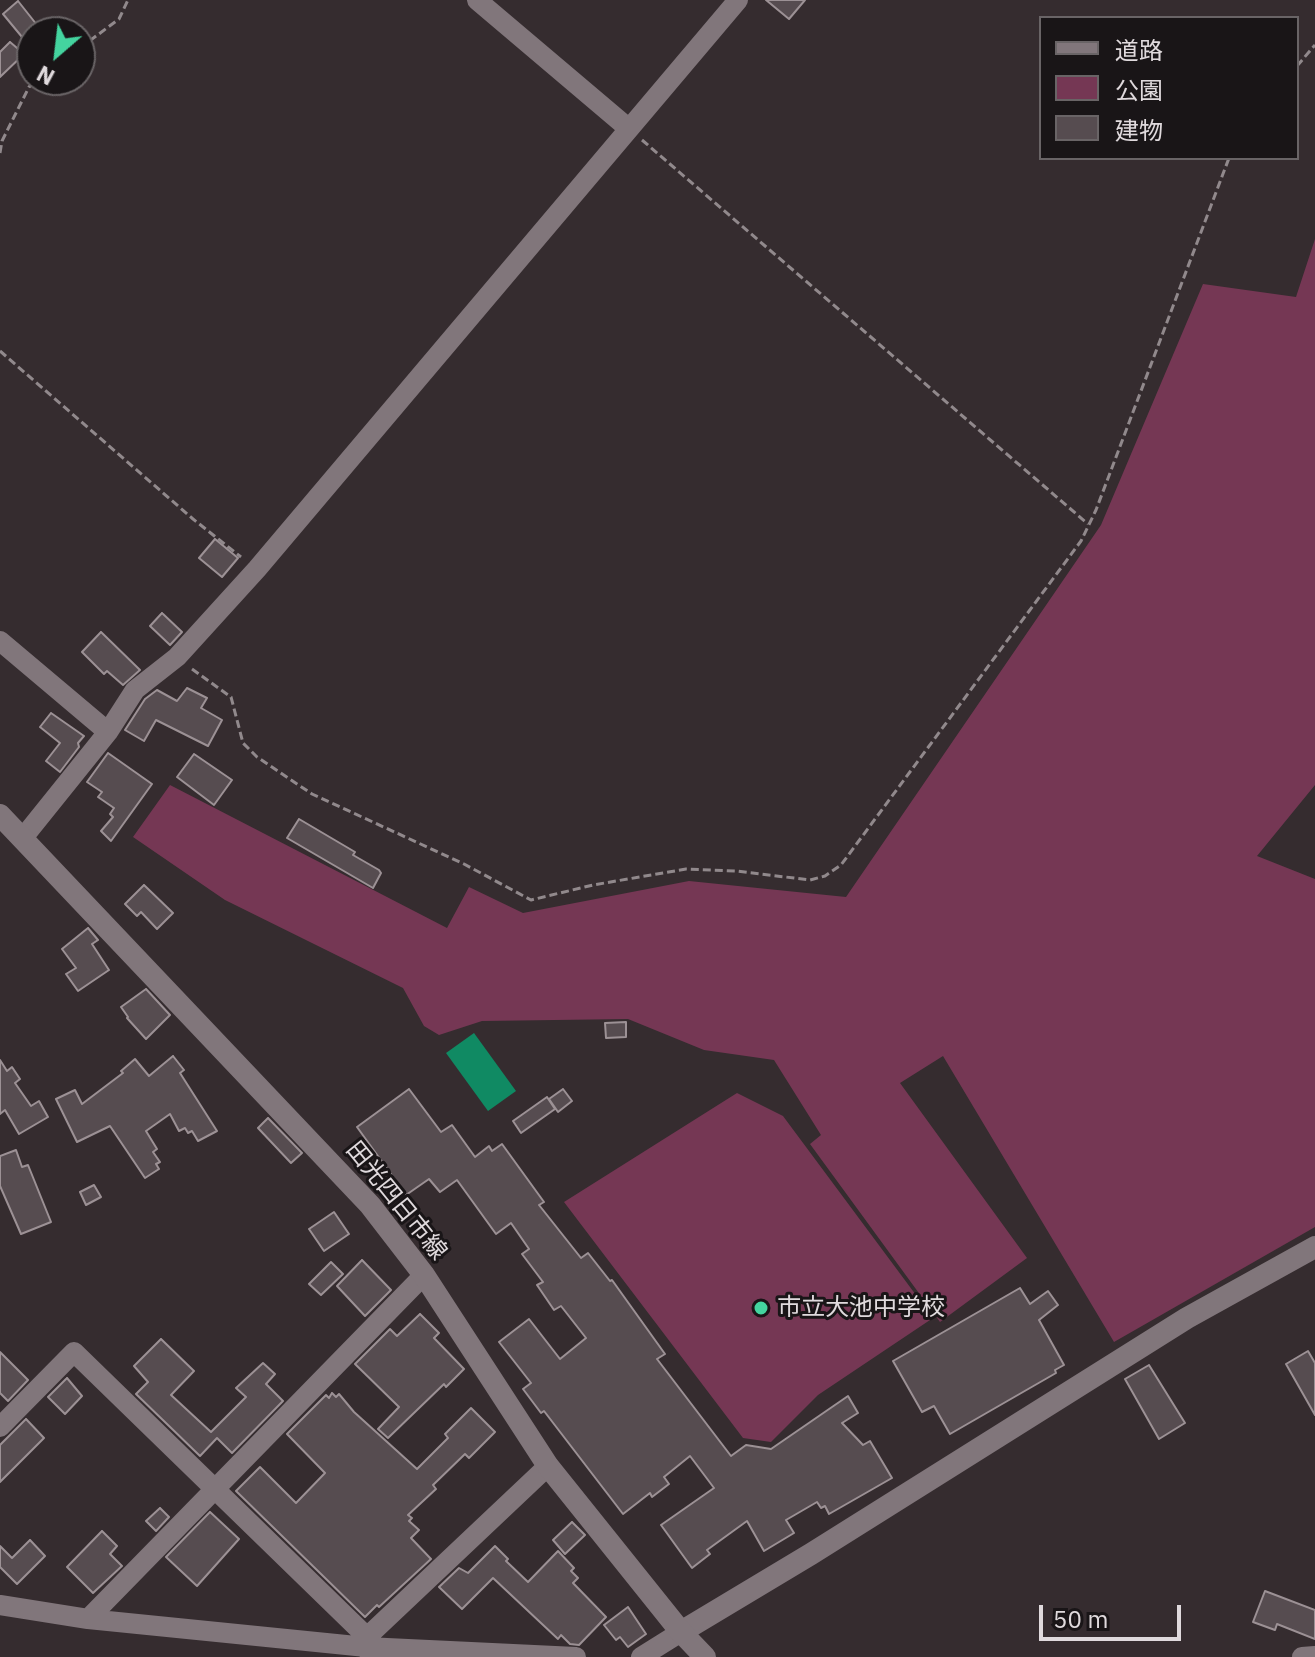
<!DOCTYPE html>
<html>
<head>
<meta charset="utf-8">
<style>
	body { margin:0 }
	#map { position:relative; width:1315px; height:1657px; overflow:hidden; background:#352c2f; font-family:"IBM Plex Sans","Noto Sans JP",sans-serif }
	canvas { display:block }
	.legend { position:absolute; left:1039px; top:16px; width:260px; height:144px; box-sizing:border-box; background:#191517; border:2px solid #696466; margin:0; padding:10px 14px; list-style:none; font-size:24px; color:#e0dadd }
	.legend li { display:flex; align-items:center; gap:16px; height:40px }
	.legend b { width:40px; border:2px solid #696466 }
	.north { position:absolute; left:16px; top:16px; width:80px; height:80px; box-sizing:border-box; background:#191517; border:2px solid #696466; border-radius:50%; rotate:208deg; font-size:22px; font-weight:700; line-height:32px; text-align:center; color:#e0dadd }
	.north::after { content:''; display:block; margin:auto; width:28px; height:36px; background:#44d49f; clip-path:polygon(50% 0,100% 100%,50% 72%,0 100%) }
	.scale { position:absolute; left:1039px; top:1605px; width:142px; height:36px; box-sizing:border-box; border:4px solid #e0dadd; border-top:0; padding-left:10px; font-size:24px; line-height:28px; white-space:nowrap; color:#e0dadd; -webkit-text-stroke:6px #191517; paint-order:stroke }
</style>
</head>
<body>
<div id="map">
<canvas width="1315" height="1657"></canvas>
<ul class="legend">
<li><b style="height:10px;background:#81767b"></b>道路</li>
<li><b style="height:22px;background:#753754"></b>公園</li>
<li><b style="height:22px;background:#564c50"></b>建物</li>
</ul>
<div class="north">N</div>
<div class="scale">50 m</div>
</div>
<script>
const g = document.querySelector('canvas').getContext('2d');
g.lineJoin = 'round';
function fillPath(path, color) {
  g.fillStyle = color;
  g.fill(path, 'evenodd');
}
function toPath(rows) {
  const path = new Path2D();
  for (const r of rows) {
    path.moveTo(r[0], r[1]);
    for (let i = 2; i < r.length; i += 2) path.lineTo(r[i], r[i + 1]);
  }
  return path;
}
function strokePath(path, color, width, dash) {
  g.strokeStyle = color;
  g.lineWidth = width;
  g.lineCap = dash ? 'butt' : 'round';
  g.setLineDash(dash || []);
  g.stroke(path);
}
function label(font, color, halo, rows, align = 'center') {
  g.font = font + ' "IBM Plex Sans","Noto Sans JP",sans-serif';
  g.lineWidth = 6;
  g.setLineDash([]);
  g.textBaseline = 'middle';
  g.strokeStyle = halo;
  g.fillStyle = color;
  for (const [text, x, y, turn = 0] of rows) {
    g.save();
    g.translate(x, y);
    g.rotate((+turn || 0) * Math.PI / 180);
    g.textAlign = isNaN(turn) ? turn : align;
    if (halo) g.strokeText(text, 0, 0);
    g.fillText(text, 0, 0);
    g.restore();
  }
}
fillPath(toPath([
	[1315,239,1315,785,1257,856,1315,879,1315,1227,1114,1342,943,1056,900,1083,1027,1258,940,1322,810,1144,821,1135,774,1060,704,1050,628,1019,482,1021,439,1035,424,1026,403,988,225,900,133,837,170,785,447,928,469,887,523,913,689,881,846,897,1101,525,1203,284,1296,297],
	[737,1093,783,1116,933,1318,818,1395,771,1442,743,1438,564,1202]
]), '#753754');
fillPath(toPath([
	[474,1033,516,1091,488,1111,446,1053]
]), '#108a63');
const building = toPath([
	[766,0,805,0,789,19,766,0],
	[18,1,37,25,22,37,3,14,18,1],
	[10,42,24,54,0,77,0,52,10,42],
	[215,539,238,558,222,577,199,558,215,539],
	[162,613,182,632,170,645,150,626,162,613],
	[101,632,140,670,123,685,107,671,104,674,82,652,101,632],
	[187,688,207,698,201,708,222,720,208,746,156,720,144,741,125,730,145,699,157,690,177,701,187,688],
	[51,713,84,736,78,743,79,747,60,772,46,761,60,743,40,727,51,713],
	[108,753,152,784,111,841,101,831,113,817,110,814,114,808,98,797,102,792,87,782,108,753],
	[194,754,232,780,214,805,177,777,194,754],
	[299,819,355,852,353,855,379,870,381,873,373,888,287,838,299,819],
	[144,885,173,913,157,929,141,912,137,916,125,904,144,885],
	[88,928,98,940,92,944,109,970,78,991,66,974,76,968,62,949,88,928],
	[146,989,170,1015,146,1039,127,1018,128,1017,121,1007,146,989],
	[626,1022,626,1037,606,1038,605,1023,626,1022],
	[173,1056,184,1070,180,1073,217,1131,198,1141,192,1131,188,1133,185,1128,179,1131,170,1114,146,1131,157,1149,153,1152,160,1162,156,1164,159,1169,145,1178,110,1126,77,1142,56,1099,75,1090,82,1104,123,1073,121,1071,135,1059,149,1076,173,1056],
	[0,1060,7,1071,12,1067,20,1079,15,1083,31,1106,39,1101,48,1117,19,1134,5,1110,0,1114,0,1060],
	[409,1089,441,1132,452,1125,475,1157,489,1146,492,1151,502,1144,544,1202,539,1205,581,1258,588,1253,610,1281,612,1280,665,1354,657,1359,731,1456,746,1445,771,1449,848,1396,858,1413,842,1423,863,1445,870,1441,892,1478,829,1514,825,1506,821,1508,817,1502,786,1520,794,1533,764,1551,747,1521,707,1550,710,1554,692,1568,661,1525,714,1488,690,1456,664,1477,669,1484,652,1497,650,1493,623,1514,544,1411,541,1413,523,1389,531,1383,499,1342,529,1319,560,1359,586,1338,561,1306,554,1310,537,1285,543,1282,522,1254,529,1249,511,1223,496,1234,457,1180,440,1192,429,1179,406,1195,357,1127,409,1089],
	[563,1089,572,1101,558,1112,549,1099,563,1089],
	[547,1097,555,1109,521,1133,513,1121,547,1097],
	[268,1118,302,1153,291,1163,258,1128,268,1118],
	[16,1150,22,1167,28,1165,51,1222,21,1234,0,1186,0,1156,16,1150],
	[94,1185,101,1197,86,1205,80,1192,94,1185],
	[334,1212,349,1234,324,1251,309,1229,334,1212],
	[362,1260,391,1290,365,1316,337,1286,362,1260],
	[331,1262,343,1274,321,1295,309,1284,331,1262],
	[1020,1288,1030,1304,1048,1291,1058,1305,1039,1320,1064,1365,1055,1370,1056,1373,950,1434,934,1406,922,1412,893,1361,1020,1288],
	[420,1314,439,1333,434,1338,464,1369,446,1387,444,1384,388,1438,378,1429,399,1407,355,1364,390,1329,397,1336,420,1314],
	[161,1339,194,1371,171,1395,211,1432,246,1397,236,1388,263,1363,275,1374,266,1384,283,1401,232,1453,217,1438,200,1456,136,1394,148,1382,134,1366,161,1339],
	[1308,1351,1315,1363,1315,1415,1286,1364,1308,1351],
	[0,1352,28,1380,8,1401,0,1393,0,1352],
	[1149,1365,1185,1423,1159,1439,1125,1379,1149,1365],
	[67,1378,82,1396,65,1414,48,1397,67,1378],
	[332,1393,336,1397,339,1394,354,1412,417,1469,448,1438,445,1434,471,1408,495,1432,469,1458,465,1454,433,1485,436,1489,408,1515,412,1518,409,1521,419,1530,411,1538,431,1559,379,1607,377,1605,365,1617,236,1491,260,1467,296,1503,325,1473,287,1434,326,1395,329,1398,332,1393],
	[26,1419,44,1438,0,1482,0,1445,26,1419],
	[160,1508,169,1517,156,1531,146,1521,160,1508],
	[210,1512,239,1539,197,1586,166,1557,210,1512],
	[572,1522,585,1535,565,1554,553,1540,572,1522],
	[102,1531,117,1546,110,1554,122,1566,93,1593,67,1567,102,1531],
	[30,1540,45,1556,17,1584,0,1567,0,1546,12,1558,30,1540],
	[495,1546,508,1559,506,1561,528,1582,558,1551,574,1568,571,1571,578,1578,573,1583,606,1617,579,1645,570,1644,561,1635,558,1639,493,1578,462,1609,439,1587,459,1568,468,1573,495,1546],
	[1265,1591,1315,1610,1315,1639,1277,1624,1275,1630,1253,1622,1265,1591],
	[628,1607,646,1634,628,1647,620,1637,616,1640,604,1625,628,1607]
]);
fillPath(building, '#564c50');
strokePath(building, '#9c9195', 2);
strokePath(toPath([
	[80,48,119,19,128,0],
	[1297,66,1315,45],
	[642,140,1088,524],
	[0,153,2,141,29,87,37,80],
	[0,351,193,519,241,557],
	[192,669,231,697,243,743,257,757,312,794,464,864,531,900,593,885,686,869,736,871,810,880,825,876,841,865,1081,541,1096,510,1229,158]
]), '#91898c', 3, [8, 4]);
strokePath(toPath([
	[477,0,628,128],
	[0,641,108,732],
	[22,839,108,732,135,690,177,657,257,569,738,0],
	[0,1427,74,1352,367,1637],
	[0,1605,88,1619,366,1647,576,1657],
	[88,1619,424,1275],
	[366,1649,367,1637,548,1466],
	[641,1657,681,1632],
	[1302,1657,1315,1656]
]), '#81767b', 20);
strokePath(toPath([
	[681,1632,811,1554,1187,1318,1315,1247]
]), '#81767b', 22);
strokePath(toPath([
	[0,815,370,1205,424,1275,548,1466,681,1632,705,1657]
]), '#81767b', 22);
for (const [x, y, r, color] of [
	[761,1308,8,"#44d49f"]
]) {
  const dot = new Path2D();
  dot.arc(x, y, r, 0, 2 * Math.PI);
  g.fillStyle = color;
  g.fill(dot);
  strokePath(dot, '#191517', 3);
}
label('24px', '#e0dadd', '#191517', [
	["田光四日市線",396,1201,51]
]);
label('24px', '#e0dadd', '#191517', [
	["市立大池中学校",777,1308]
], 'left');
</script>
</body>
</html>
